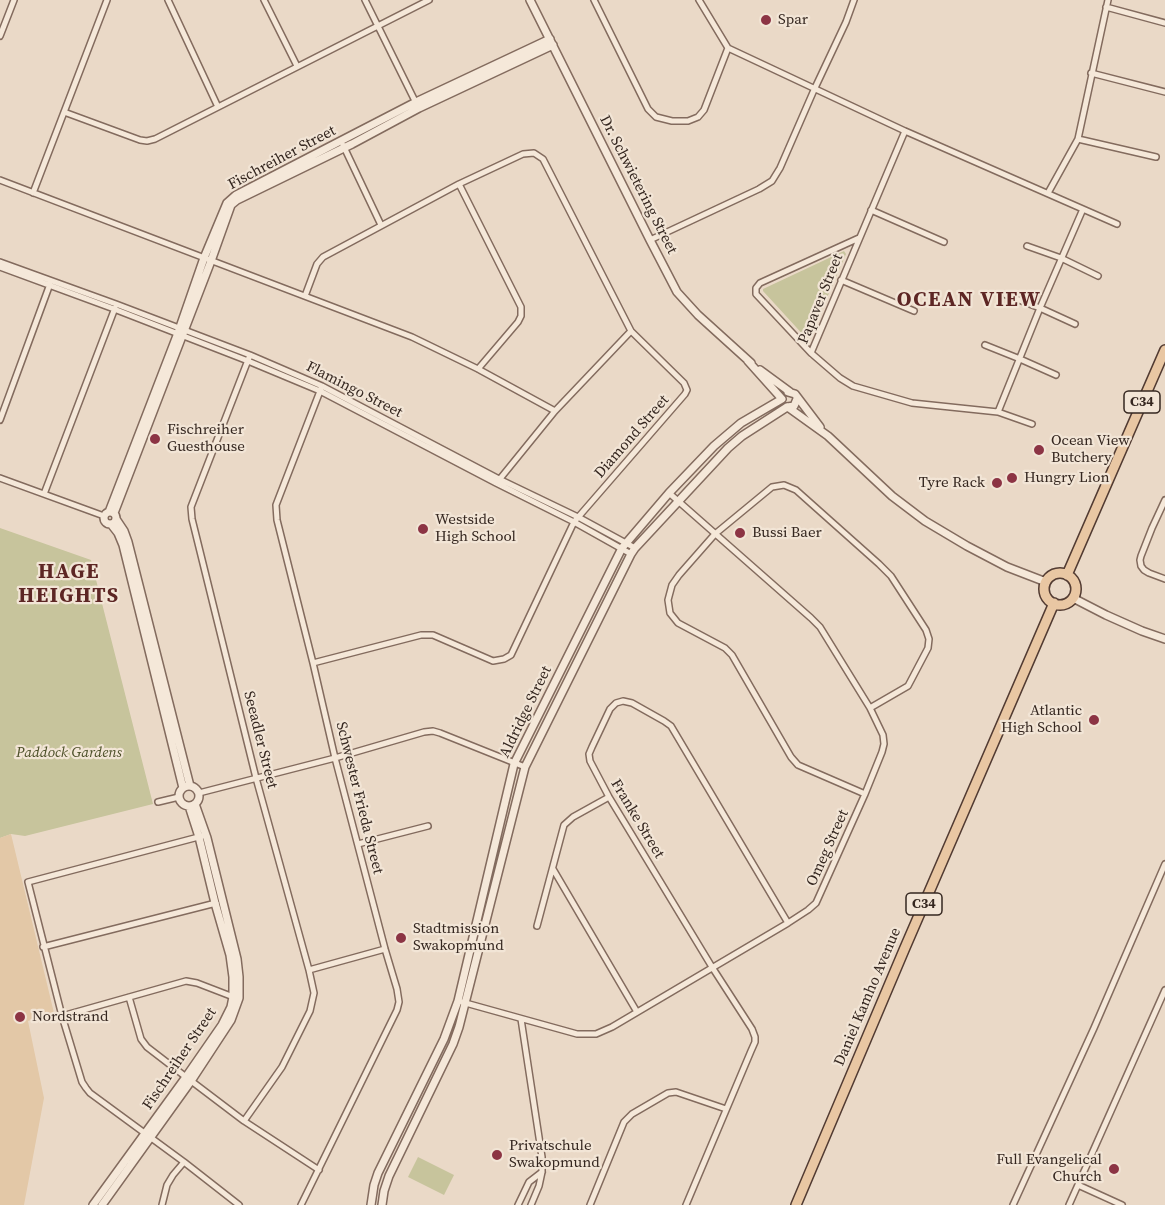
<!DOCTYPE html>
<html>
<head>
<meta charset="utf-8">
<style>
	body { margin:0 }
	canvas { display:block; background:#ead9c7 }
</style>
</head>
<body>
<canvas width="1165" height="1205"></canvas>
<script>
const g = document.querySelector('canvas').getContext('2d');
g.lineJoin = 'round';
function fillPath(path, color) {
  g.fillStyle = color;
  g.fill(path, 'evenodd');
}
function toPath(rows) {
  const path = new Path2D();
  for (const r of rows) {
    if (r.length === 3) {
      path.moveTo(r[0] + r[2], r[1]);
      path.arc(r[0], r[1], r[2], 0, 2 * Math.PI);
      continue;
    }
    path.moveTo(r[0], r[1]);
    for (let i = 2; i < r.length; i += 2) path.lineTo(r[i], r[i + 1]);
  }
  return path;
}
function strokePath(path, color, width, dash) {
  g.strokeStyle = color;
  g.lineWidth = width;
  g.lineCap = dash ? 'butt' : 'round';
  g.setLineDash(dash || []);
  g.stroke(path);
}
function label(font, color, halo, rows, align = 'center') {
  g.font = font + ' "Source Serif 4",serif';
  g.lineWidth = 4.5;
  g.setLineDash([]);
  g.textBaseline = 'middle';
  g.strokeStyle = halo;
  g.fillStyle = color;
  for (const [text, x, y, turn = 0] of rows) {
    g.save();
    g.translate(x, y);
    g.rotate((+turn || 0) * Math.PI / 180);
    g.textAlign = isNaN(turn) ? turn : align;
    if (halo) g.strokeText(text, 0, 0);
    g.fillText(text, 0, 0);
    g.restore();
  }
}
fillPath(toPath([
	[844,251,846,254,810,337,809,339,807,339,763,291,763,289],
	[0,528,91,560,153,804,25,836,11,834,0,838],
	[418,1157,454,1175,444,1195,408,1177]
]), '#c7c49c');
fillPath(toPath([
	[11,834,54,1013,28,1021,44,1098,24,1205,0,1205,0,838]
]), '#e3c8a7');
const minor = toPath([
	[168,0,218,107],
	[264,0,297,66],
	[365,0,416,103],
	[594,0,648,109,656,117,672,121,688,121,698,117,704,110,728,48],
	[699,0,728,48,905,131,1117,224],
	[1106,7,1165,23],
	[0,36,14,0],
	[1091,73,1165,92],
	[64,112,140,140,147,141,155,139,429,0],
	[905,131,811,353,840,378,853,386,912,403,998,412,1040,308,1083,209],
	[1078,139,1156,157],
	[343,145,381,225],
	[0,180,412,337,478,369,555,411],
	[459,184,521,307,521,316,518,322,478,369],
	[33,193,107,0],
	[1048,193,1078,139,1108,0],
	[871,210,944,242],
	[650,240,759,189,772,181,780,168,814,90,846,22,854,0],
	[1027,246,1061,258,1098,276],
	[0,262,116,304,250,355,322,386,499,479,578,517,635,548],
	[0,267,114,309,248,361,320,391,496,483,574,522,631,554],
	[841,280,914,311],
	[1006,295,1040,308,1075,324],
	[305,296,317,264,323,257,459,184,523,154,534,153,543,159,631,331,684,383,687,390,685,394,574,522,511,655,504,659,493,661,433,635,421,635,313,663],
	[985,345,1020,359,1056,375],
	[811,353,756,294,756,288,760,283,859,238],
	[998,412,1032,424],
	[0,420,50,284],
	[0,478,104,516],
	[499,480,555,411,631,331],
	[44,494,115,308],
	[1165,500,1152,528,1141,556,1140,560,1141,566,1144,570,1149,573,1165,579],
	[199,793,335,758,424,732,433,731,440,733,525,767],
	[865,794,798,765,791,757,732,655,725,648,678,623,670,613,668,600,672,585,679,575,715,534,772,487,784,485,796,490,879,564,891,576,926,630,929,639,928,648,908,686,870,708],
	[158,802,179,797],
	[206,835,28,882,62,1016,82,1082,86,1088,90,1093,184,1162,239,1205],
	[358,844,428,826],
	[553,869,637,1012],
	[537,926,564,825,573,817,609,797],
	[43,947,216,903],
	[309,970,385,949],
	[129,997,141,1039,147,1047,186,1077,244,1121,319,1170],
	[462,1002,577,1034,596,1034,612,1027,788,923,808,910,816,903,865,794,882,752,884,744,883,735,870,708,820,627,811,618,669,493],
	[62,1016,186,981,197,983,236,998],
	[521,1019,542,1157,542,1172,539,1186,531,1205],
	[244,1121,282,1067,310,1011,314,993,309,970,256,778,192,519,191,507,250,355],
	[1078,1185,1122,1205],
	[162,1205,167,1185,173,1175,184,1162],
	[301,1205,397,1010,399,1002,397,989,385,949,335,758,313,663,277,520,276,505,322,386],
	[518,1205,529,1182,542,1172],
	[590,1205,624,1122,632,1114,668,1093,676,1092,726,1109],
	[686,1205,751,1051,755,1042,755,1037,752,1029,712,967,609,797,590,761,589,754,592,747,610,709,616,703,623,701,632,703,664,721,671,726,788,923],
	[1013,1205,1094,1028,1165,864],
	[1069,1205,1165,990]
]);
const tertiary = toPath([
	[530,0,650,240,677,292,698,315,751,363],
	[760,370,790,392],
	[788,392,795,394,820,427],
	[787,407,794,406,797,399],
	[789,408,828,436,892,496,925,521,967,546,1007,567,1046,582],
	[110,518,6],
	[109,512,178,333,204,258,227,203,236,195,416,102,550,39],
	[114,513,211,261,231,205,237,200,352,144,419,108,553,45],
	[116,519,124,531,128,542,190,786],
	[111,524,118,533,123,545,183,788],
	[1073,598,1106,615,1142,631,1165,639],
	[189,796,10],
	[93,1205,186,1077,222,1025,231,1007,233,997,233,977,230,955,215,903,199,837,189,806],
	[102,1205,191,1081,231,1020,239,998,239,977,237,959,207,838,195,804],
	[371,1205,374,1185,378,1173,444,1039,458,1001,514,764,622,548,669,493,714,446,741,423,782,399,748,361],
	[382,1205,384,1191,389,1176,453,1044,459,1027,525,767,631,554,635,548,728,448,742,436,787,407]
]);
const primary = toPath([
	[1060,589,16],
	[1067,575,1165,350],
	[796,1205,904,950,1054,603]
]);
strokePath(minor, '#836b5e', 8);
strokePath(tertiary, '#836b5e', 10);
strokePath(primary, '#523b32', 12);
strokePath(minor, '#f5e8d9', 5);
strokePath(tertiary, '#f5e8d9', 7);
strokePath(primary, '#e9c7a3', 9);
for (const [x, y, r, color] of [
	[766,20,6,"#8c3444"],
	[155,439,6,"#8c3444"],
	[1039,450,6,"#8c3444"],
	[1012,478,6,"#8c3444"],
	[997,483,6,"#8c3444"],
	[423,529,6,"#8c3444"],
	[740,533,6,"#8c3444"],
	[1094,720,6,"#8c3444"],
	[401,938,6,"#8c3444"],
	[20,1017,6,"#8c3444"],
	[497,1155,6,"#8c3444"],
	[1114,1169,6,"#8c3444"]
]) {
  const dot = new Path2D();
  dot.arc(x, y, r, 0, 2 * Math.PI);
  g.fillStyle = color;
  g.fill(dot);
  strokePath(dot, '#f2e5d6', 2);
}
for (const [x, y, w] of [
	[1142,402,36],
	[924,904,36]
]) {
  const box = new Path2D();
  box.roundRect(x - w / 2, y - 11, w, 22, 4.5);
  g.fillStyle = '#f2e5d6';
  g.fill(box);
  strokePath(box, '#352720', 1.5);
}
label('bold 14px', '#352720', null, [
	["C34",1142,402],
	["C34",924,904]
]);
label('15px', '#352720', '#f2e5d6', [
	["Spar",778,20],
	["Fischreiher",167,430],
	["Guesthouse",167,447],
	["Ocean View",1051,441],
	["Butchery",1051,458],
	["Hungry Lion",1024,478],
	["Tyre Rack",985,483,"right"],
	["Westside",435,520],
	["High School",435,537],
	["Bussi Baer",752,533],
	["Atlantic",1082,711,"right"],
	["High School",1082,728,"right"],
	["Stadtmission",413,929],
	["Swakopmund",413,946],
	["Nordstrand",32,1017],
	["Privatschule",509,1146],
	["Swakopmund",509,1163],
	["Full Evangelical",1102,1160,"right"],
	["Church",1102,1177,"right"]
], 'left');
label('15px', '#352720', '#f2e5d6', [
	["Fischreiher Street",282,158,-28],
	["Dr. Schwietering Street",638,185,63],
	["Papaver Street",821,299,-68],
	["Flamingo Street",354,390,27],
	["Diamond Street",632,437,-49],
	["Aldridge Street",526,712,-64],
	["Seeadler Street",260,740,76],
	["Schwester Frieda Street",359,798,76],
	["Franke Street",637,819,59],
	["Omeg Street",828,848,-66],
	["Daniel Kamho Avenue",868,997,-67],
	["Fischreiher Street",180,1059,-56]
]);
label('italic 15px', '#4d5029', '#f2e5d6', [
	["Paddock Gardens",69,753]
]);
g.letterSpacing = '1.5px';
label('bold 21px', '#5d2624', '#f2e5d6', [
	["OCEAN VIEW",969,301],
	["HAGE",69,573],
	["HEIGHTS",69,597]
]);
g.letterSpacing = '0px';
</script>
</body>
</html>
